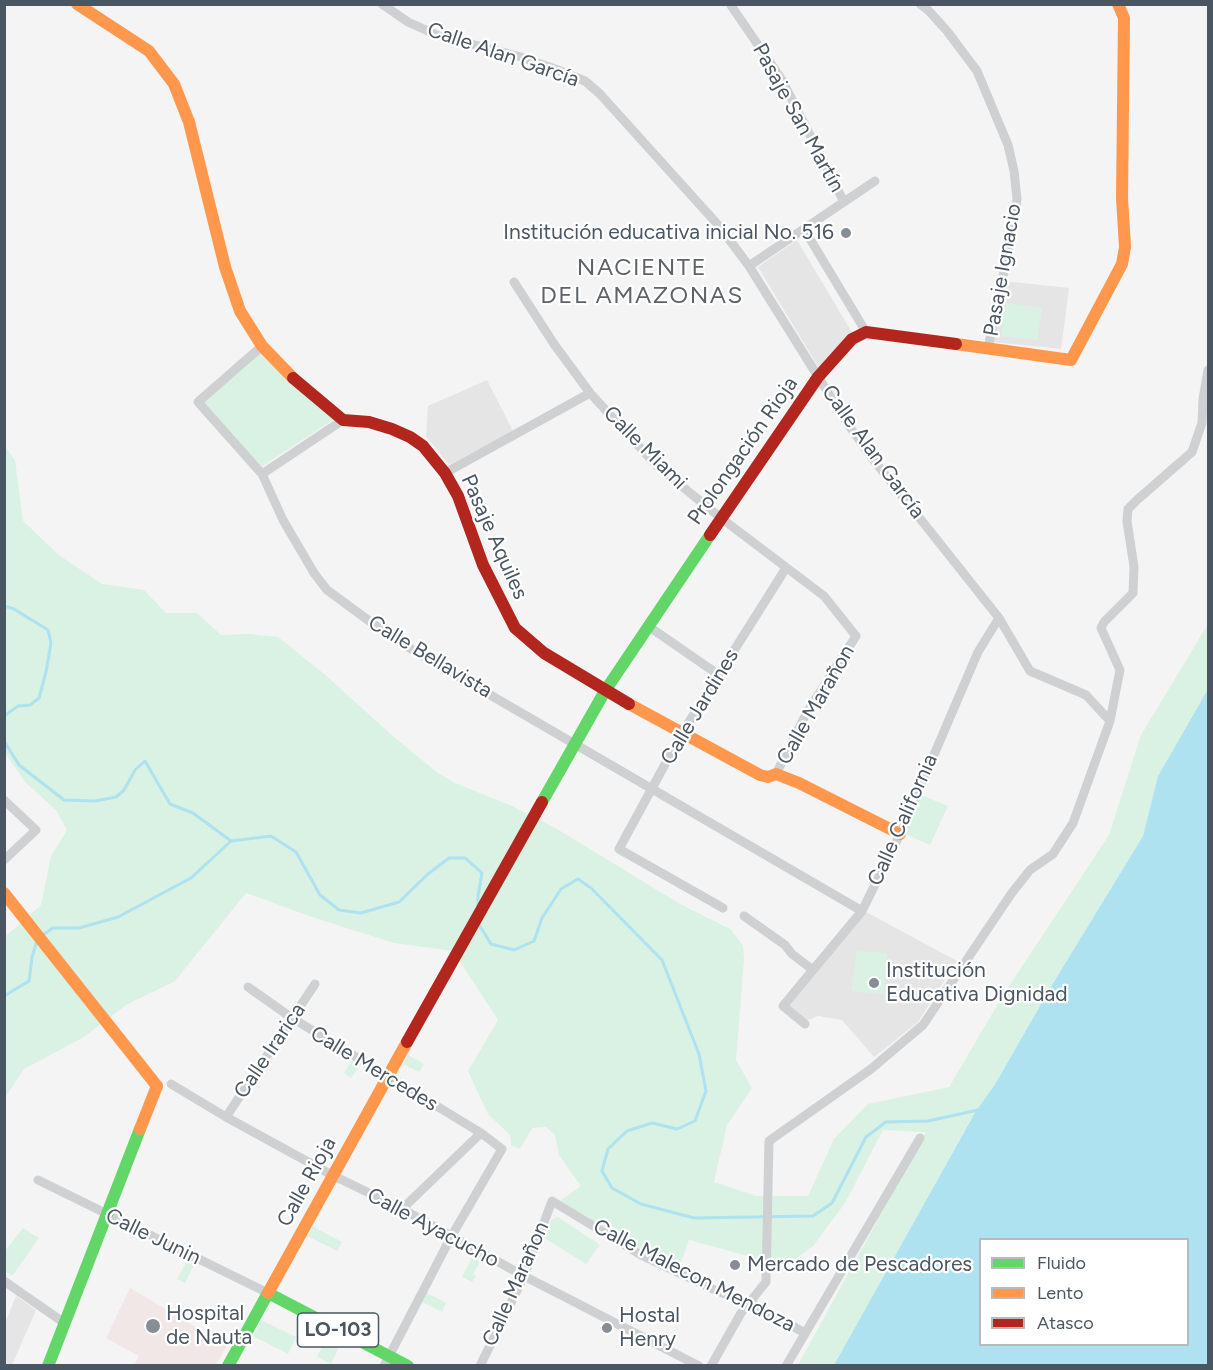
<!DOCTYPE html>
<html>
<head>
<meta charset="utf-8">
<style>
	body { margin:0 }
	#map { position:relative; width:1213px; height:1370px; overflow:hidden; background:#f4f4f4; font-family:Figtree,sans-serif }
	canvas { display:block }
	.frame { position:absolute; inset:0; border:6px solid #4a5661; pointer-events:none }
	.legend { position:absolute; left:979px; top:1238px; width:210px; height:108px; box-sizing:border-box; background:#fff; border:2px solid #b7bbc0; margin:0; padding:8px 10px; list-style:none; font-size:18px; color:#4a5661 }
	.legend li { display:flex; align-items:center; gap:12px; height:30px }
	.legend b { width:30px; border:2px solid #b7bbc0 }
</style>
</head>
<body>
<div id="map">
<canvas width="1213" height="1370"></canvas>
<div class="frame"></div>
<ul class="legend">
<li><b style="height:8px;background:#63d668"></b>Fluido</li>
<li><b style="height:8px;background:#ff974d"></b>Lento</li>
<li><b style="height:8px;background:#b3261e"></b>Atasco</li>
</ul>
</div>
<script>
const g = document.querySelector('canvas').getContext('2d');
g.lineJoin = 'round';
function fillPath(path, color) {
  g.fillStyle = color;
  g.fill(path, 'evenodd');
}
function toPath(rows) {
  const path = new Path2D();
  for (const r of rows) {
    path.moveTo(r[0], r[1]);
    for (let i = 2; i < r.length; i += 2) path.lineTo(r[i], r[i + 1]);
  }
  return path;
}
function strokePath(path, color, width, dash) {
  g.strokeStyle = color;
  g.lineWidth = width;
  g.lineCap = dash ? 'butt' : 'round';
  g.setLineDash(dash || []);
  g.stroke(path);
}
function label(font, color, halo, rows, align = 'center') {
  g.font = font + ' Figtree,sans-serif';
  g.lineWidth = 4.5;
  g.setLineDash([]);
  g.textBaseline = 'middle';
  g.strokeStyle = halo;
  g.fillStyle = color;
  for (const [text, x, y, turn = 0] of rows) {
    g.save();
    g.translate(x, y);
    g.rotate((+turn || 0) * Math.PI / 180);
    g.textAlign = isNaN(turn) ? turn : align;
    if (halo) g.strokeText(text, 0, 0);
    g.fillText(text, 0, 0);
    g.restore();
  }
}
fillPath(toPath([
	[797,240,853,334,819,368,758,267],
	[1004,281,1069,288,1061,349,993,342],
	[487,380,513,431,449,465,426,436,428,406],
	[866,912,957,961,918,1022,874,1057,842,1020,818,1016,806,1021,787,1005],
	[16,1296,36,1310,12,1365,10,1365,5,1363,5,1323]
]), '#e6e5e6');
fillPath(toPath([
	[130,1288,227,1345,216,1365,134,1365,139,1356,106,1338]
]), '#f1e7e6');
fillPath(toPath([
	[1006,303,1042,308,1037,340,1001,336],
	[261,353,334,419,261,467,203,403],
	[4,445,15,460,23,521,60,556,102,584,144,590,166,613,197,613,221,635,249,634,278,637,323,673,394,737,438,773,455,783,512,806,557,829,680,904,730,929,743,945,744,959,736,1060,752,1088,727,1125,714,1182,756,1196,808,1196,834,1139,868,1104,949,1087,1005,992,1109,835,1141,735,1208,624,1208,689,1158,776,1143,836,1052,985,994,1086,976,1111,834,1365,798,1365,926,1132,883,1130,845,1203,813,1246,797,1258,777,1264,689,1240,679,1267,634,1246,560,1201,581,1186,559,1155,555,1135,546,1127,532,1128,520,1149,511,1145,510,1135,488,1114,468,1071,498,1020,453,951,394,943,315,918,246,893,175,981,126,1005,84,1037,24,1069,5,1098,5,937,41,905,51,856,67,830,56,810,26,783,5,753],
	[921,795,948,806,930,845,905,834],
	[857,951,887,953,884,994,851,991],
	[408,1055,424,1064,419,1072,403,1064],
	[353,1059,361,1064,351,1078,344,1073],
	[558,1217,600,1245,586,1264,543,1237,552,1219],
	[312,1226,342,1242,337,1251,307,1236],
	[23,1228,39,1238,12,1276,5,1271,5,1251],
	[474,1254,482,1258,473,1274,476,1276,472,1282,462,1277],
	[187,1261,194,1265,185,1283,177,1279],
	[427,1293,446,1303,442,1312,422,1302],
	[261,1320,296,1337,288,1354,253,1336],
	[330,1332,343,1339,331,1364,317,1357]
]), '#d9f2e3');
fillPath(toPath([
	[1208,689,1208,1365,834,1365,976,1111,994,1086,1052,985,1143,836,1158,776],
	[980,1240,1188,1240,1188,1344,980,1344]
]), '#aee2f0');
strokePath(toPath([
	[4,606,14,609,48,630,51,643,46,672,39,698,30,705,18,706,4,716],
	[4,741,19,765,64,800,95,801,116,797,124,790,135,770,145,761,170,804,193,813,231,841],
	[478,923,491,944,514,950,534,941,542,918,561,889,578,879,591,888,662,960,699,1054,706,1091,695,1121,677,1129,652,1123,627,1131,608,1149,602,1171,612,1188,641,1204,694,1218,813,1216,832,1203,866,1137,886,1122,928,1121,978,1110],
	[41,936,53,928,79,928,118,917,191,878,231,841,271,836,296,852,320,895,339,910,361,913,399,902,428,874,449,858,465,858,482,873,478,896,478,908],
	[4,996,29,981,32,957,37,941]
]), '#aee2f0', 3);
strokePath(toPath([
	[382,4,408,22,437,35,521,57,558,70,585,81,600,94,719,226,749,266,847,423,872,458,999,618,1030,671,1086,695,1110,721],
	[730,4,782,80,844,202],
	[920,4,929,11,947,31,977,71,1008,145,1014,171,1017,199,1013,228,988,348],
	[804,229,866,332],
	[749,266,875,181],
	[514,282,554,344,590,393,657,466,721,518,824,596,856,636,806,714,776,774],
	[262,346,198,402,262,474,283,520,314,573,327,590,394,639,862,911],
	[445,473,590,393],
	[262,474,343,420],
	[648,626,719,675],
	[4,800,36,830,4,860],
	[723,908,619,849,682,733,786,568],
	[744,916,785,945,792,954,813,970],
	[248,987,292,1018,481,1133,502,1149,451,1237,384,1366],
	[805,1024,783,1006,862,911,900,834,978,652,999,618],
	[171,1084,226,1117,332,1175,402,1209,524,1276,699,1366],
	[226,1117,315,984],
	[38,1180,268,1293],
	[402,1209,481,1133],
	[4,1281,63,1322],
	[480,1366,524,1276,552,1201,641,1255,717,1291,751,1303,805,1333],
	[711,1366,741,1313,766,1282,769,1141,871,1069,923,1025,1011,894,1030,870,1053,854,1073,823,1110,721,1120,670,1101,628,1104,622,1133,593,1134,567,1127,521,1128,509,1137,500,1192,452,1202,423,1203,399,1208,370],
	[786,1366,920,1138]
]), '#ced0d2', 9);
strokePath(toPath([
	[542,802,605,691,710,535],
	[48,1366,140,1129],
	[228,1366,268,1293,408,1366]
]), '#63d668', 12);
strokePath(toPath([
	[77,4,149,51,174,84,189,122,225,267,240,311,262,346,293,378],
	[956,344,1071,360,1122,264,1125,247,1122,198,1124,18,1118,4],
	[629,704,760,775,768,777,776,774,799,783,900,834],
	[4,893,157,1086,140,1129],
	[268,1293,407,1042]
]), '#ff974d', 12);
strokePath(toPath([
	[293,378,343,420,369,422,392,429,410,437,423,446,445,473,458,496,483,565,515,628,544,653,629,704],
	[710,535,818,377,852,339,866,332,956,344],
	[407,1042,542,802]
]), '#b3261e', 12);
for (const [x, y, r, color] of [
	[846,233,6,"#868d94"],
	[874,983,6,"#868d94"],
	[735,1265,6,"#868d94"],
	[153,1326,8,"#868d94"],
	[607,1328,6,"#868d94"]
]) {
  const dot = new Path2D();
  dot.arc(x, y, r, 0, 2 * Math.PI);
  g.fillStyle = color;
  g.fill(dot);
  strokePath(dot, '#fff', 2);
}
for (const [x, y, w] of [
	[338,1330,81]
]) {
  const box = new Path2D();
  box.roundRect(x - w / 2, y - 17, w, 34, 4.5);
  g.fillStyle = '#fff';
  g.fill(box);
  strokePath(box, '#4a5661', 1.5);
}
label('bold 20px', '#4a5661', null, [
	["LO-103",338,1330]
]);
label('21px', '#4a5661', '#fff', [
	["Calle Alan García",503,55,19],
	["Pasaje San Martín",798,118,61],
	["Pasaje Ignacio",1003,270,-80],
	["Calle Miami",645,448,45],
	["Prolongación Rioja",743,451,-55],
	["Calle Alan García",873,452,54],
	["Pasaje Aquiles",494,537,66],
	["Calle Bellavista",430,657,31],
	["Calle Marañon",816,705,-60],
	["Calle Jardines",700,707,-59],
	["Calle California",903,820,-66],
	["Calle Irarica",270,1051,-56],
	["Calle Mercedes",374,1069,31],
	["Calle Rioja",307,1182,-61],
	["Calle Ayacucho",433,1228,28],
	["Calle Junin",153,1237,26],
	["Calle Malecon Mendoza",694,1276,27],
	["Calle Marañon",516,1284,-66]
]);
label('21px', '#4a5661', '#fff', [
	["Institución educativa inicial No. 516",834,233,"right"],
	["Institución",886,971],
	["Educativa Dignidad",886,995],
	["Mercado de Pescadores",747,1265],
	["Hospital",166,1314],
	["de Nauta",166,1338],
	["Hostal",619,1316],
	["Henry",619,1340]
], 'left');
g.letterSpacing = '1.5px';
label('24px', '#5f6368', '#fff', [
	["NACIENTE",642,268],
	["DEL AMAZONAS",642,296]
]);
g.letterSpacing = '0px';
</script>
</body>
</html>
